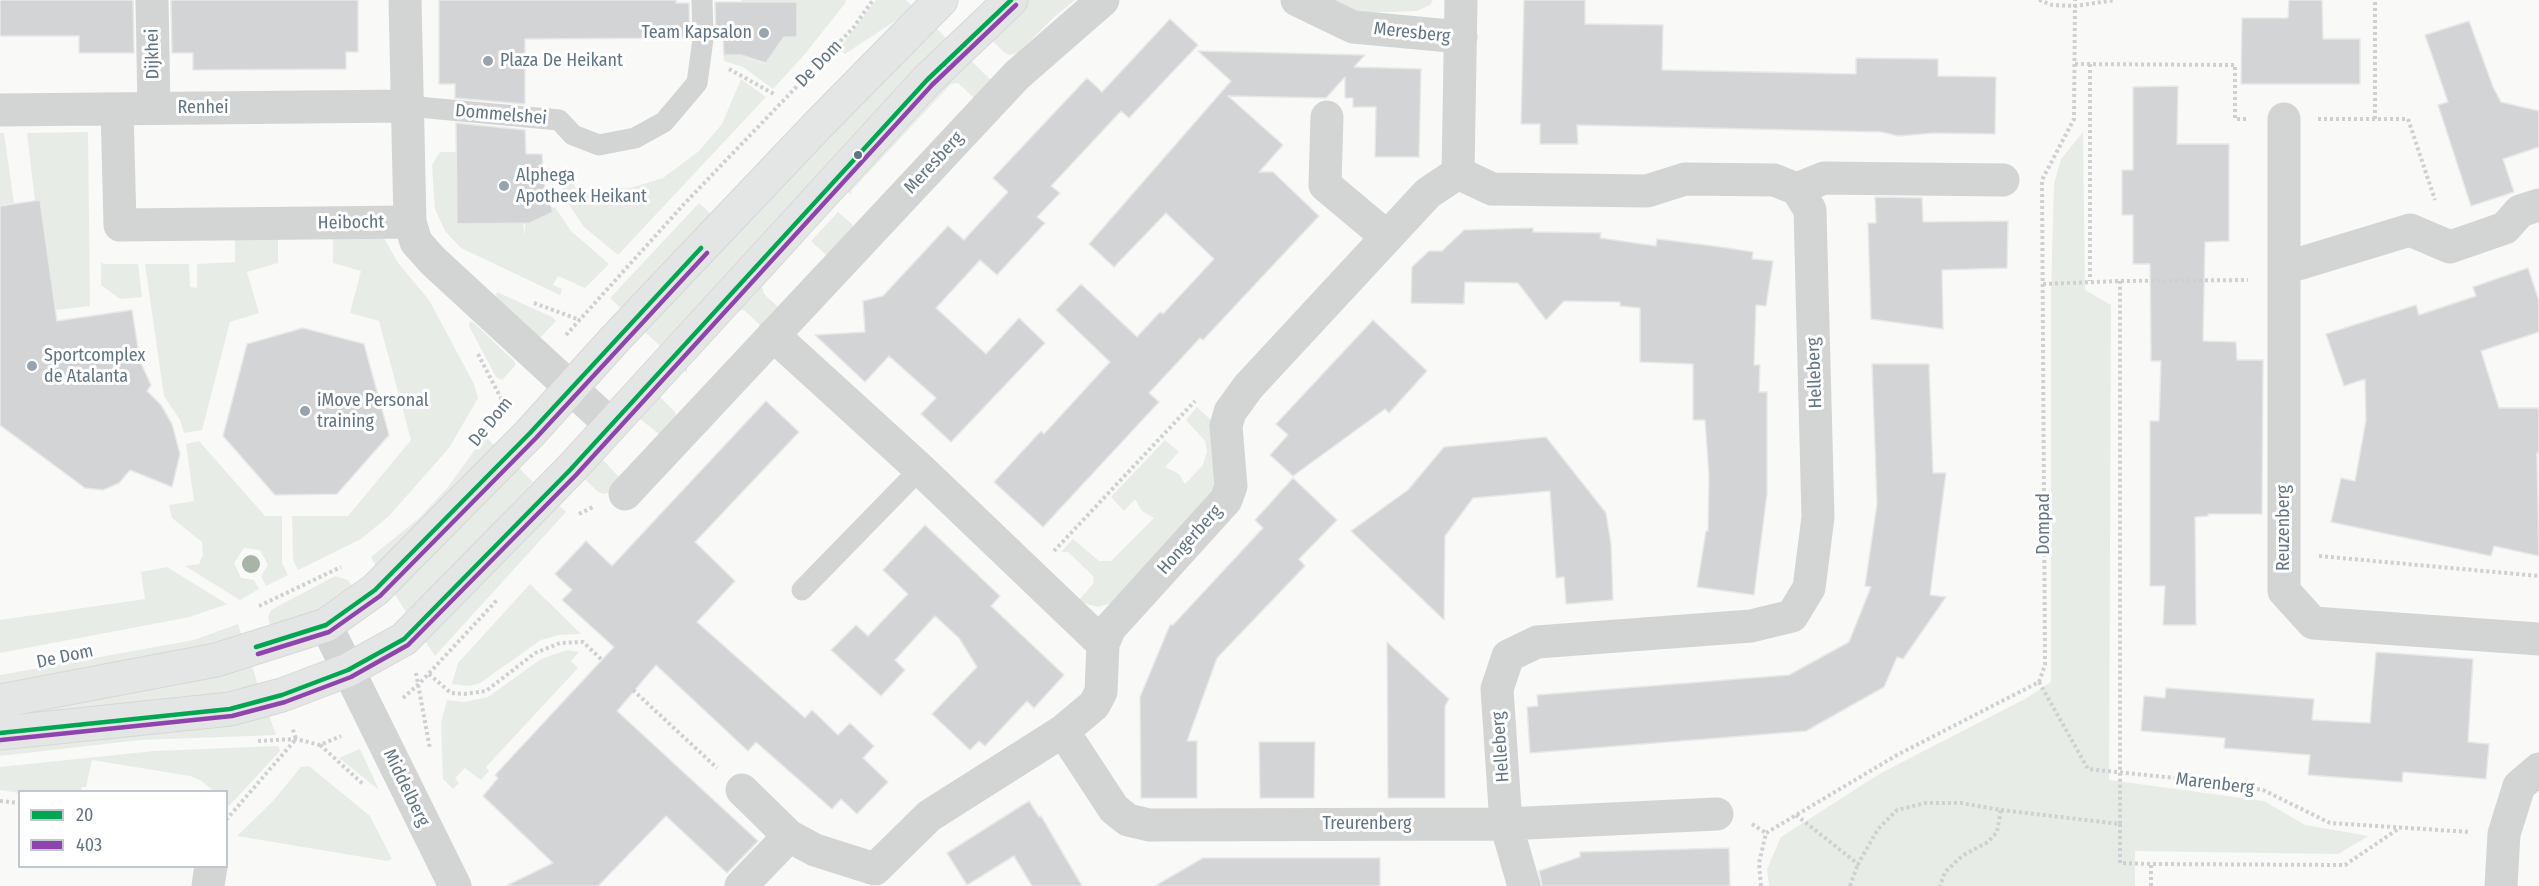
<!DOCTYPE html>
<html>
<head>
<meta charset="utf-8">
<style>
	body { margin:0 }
	#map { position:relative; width:2539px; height:886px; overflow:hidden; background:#f9f9f8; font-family:"Fira Sans Condensed",sans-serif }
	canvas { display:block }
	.legend { position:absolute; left:18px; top:790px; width:210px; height:78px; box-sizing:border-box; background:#fff; border:2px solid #c0c8ce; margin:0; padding:8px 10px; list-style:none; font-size:18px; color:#627585 }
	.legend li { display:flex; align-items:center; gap:12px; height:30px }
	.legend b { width:30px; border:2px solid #c0c8ce }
</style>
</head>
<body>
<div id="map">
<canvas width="2539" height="886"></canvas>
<ul class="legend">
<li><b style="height:8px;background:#00a651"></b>20</li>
<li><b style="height:8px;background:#8e44ad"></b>403</li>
</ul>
</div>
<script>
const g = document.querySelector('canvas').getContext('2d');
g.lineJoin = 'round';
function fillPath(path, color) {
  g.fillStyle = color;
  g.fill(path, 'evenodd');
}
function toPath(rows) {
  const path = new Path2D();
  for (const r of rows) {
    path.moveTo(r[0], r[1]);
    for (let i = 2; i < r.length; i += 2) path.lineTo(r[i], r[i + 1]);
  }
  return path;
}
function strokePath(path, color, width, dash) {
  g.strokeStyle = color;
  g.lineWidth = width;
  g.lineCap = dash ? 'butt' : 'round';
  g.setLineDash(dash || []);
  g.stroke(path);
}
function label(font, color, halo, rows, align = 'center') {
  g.font = font + ' "Fira Sans Condensed",sans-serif';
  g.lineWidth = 6;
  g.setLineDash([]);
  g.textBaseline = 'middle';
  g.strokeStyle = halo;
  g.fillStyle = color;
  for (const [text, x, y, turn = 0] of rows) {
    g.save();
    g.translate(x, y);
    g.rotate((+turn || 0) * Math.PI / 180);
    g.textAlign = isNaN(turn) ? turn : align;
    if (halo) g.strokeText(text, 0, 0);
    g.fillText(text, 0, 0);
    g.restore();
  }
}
fillPath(toPath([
	[741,0,845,0,846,2,805,54,773,89,743,67,724,61,723,54,741,56,765,64,777,37,798,37,797,2,741,2],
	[876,0,906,0,912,6,904,15,845,54,839,49],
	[1020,0,1075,0,1052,19,1019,52,1010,55,1005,53,985,34],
	[1334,0,1433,0,1430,5,1417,11,1360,13],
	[931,23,947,39,660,346,644,331],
	[966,56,992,81,974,98,958,83,951,84,852,190,851,195,845,189],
	[741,79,766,97,618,255,583,226,565,198,558,171,570,171,575,188,580,190,631,188,663,178,699,151,722,124],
	[88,132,90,306,56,310,40,200,35,201,27,133],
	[2083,132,2085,290,2111,305,2109,780,2264,801,2305,825,2369,836,2338,854,2135,851,2135,886,1769,886,1767,869,1781,837,1881,773,2025,699,2051,682,2051,292,2054,184,2061,159],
	[0,133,4,133,14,203,0,205],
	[440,152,456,152,457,224,523,223,525,236,525,223,555,207,571,231,609,264,585,288,558,276,553,285,562,289,560,295,461,248,445,231,435,209,432,165],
	[699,203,715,218,626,313,610,298],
	[838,212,852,224,854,229,826,255,811,241],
	[278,235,278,263,247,272,259,313,230,322,202,430,184,433,180,420,164,396,145,264,189,264,190,287,197,288,197,264,235,262,235,238],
	[333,235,384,238,398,263,429,300,474,384,478,398,449,448,389,516,361,539,298,570,293,560,292,516,348,516,411,440,379,321,350,313,361,271,333,263],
	[798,239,802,243,762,287,764,294,778,307,760,325,744,310,739,310,687,366,687,373,678,364],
	[101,262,104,264,138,264,142,297,120,299,101,285],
	[497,292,552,317,556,321,540,338,496,298],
	[470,322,473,322,515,362,515,366,502,380,496,377,469,326],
	[655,392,675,412,676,418,660,435,639,418,602,459,619,477,614,491,603,494,598,492,579,473],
	[1197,407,1213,422,1217,488,1114,602,1098,607,1080,602,1078,601,1093,584,1094,577,1068,552,1061,552,1073,539,1099,561,1111,561,1154,518,1142,511,1135,499,1124,511,1111,497,1165,440,1179,452,1165,467,1179,474,1185,484,1203,465,1207,451,1205,441,1186,420],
	[485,436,499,450,378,571,371,557,418,519,447,488],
	[199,441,265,516,282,516,282,563,288,575,266,586,261,576,268,565,260,550,244,548,234,563,241,578,254,580,259,589,240,600,185,566,199,564,203,555,202,542,172,518,169,505,194,501,186,444],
	[518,467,533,482,443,578,406,612,394,593,422,567],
	[552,499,566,512,435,656,420,633],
	[167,567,227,604,190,617,0,653,0,620,145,599,141,572],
	[335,576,348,580,356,591,335,605,272,632,268,617,271,610],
	[530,584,581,634,559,635,541,640,480,683,470,686,452,684,458,663],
	[238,624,243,640,0,687,0,675,194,640],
	[567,650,579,652,571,661,578,668,486,767,489,771,481,780,465,768,455,778,459,783,453,789,443,779,441,723,447,700,464,702,488,697,541,659],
	[252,665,258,686,213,695,0,719,0,713],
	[267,710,276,735,140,740,0,756,0,745],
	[278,746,280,751,229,806,227,803,226,792,214,791,200,780,190,776,92,760,86,787,82,787,81,791,19,793,0,790,0,767,154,751],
	[360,749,379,790,339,758],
	[309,766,370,816,392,859,387,861,237,836,272,802,301,767]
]), '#e8ece6');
const building = toPath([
	[0,0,133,0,134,53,79,53,79,36,0,36,0,0],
	[171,0,358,0,358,52,346,52,346,69,193,70,193,53,172,53,171,0],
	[439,0,676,0,676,3,689,3,690,38,525,39,525,104,455,98,455,84,439,84,439,0],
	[1524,0,1585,0,1585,24,1663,25,1662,70,1856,74,1856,58,1938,59,1938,76,1996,77,1995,134,1934,133,1898,136,1882,132,1577,125,1578,144,1540,144,1540,124,1521,124,1524,0],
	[2289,0,2322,0,2323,39,2360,39,2360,84,2241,84,2242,18,2288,18,2289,0],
	[715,2,797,2,797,37,784,37,766,63,741,55,724,55,723,37,716,38,715,2],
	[1170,19,1198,45,1129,118,1121,111,1051,186,1060,193,1037,217,1045,223,997,275,980,260,936,308,986,354,1019,318,1045,343,951,442,921,414,936,398,889,356,865,382,815,335,865,332,863,301,883,296,948,226,964,240,1008,192,993,178,1087,78,1102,92,1170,19],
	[2469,21,2493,87,2501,102,2539,111,2539,147,2503,159,2514,192,2471,206,2438,105,2448,102,2425,35,2469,21],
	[1198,51,1365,55,1354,67,1421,69,1419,157,1375,157,1376,107,1353,107,1353,98,1345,98,1345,77,1326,98,1228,96,1283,145,1259,172,1273,172,1319,216,1203,340,1200,338,1149,393,1159,402,1043,527,994,482,1041,431,1044,434,1110,362,1056,310,1081,284,1137,337,1160,312,1163,314,1214,259,1166,213,1114,267,1089,244,1231,81,1198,51],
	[2178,86,2177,144,2229,144,2229,241,2205,242,2203,341,2236,342,2237,360,2263,360,2262,514,2208,514,2208,516,2195,517,2196,625,2163,625,2165,586,2150,586,2150,421,2159,421,2161,361,2151,361,2150,264,2133,264,2133,215,2122,215,2122,170,2133,170,2133,87,2178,86],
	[456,123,525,130,526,154,542,154,544,184,553,212,530,223,457,224,456,123],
	[1875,197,1922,198,1923,222,2008,221,2007,268,1942,270,1943,329,1871,319,1868,223,1876,223,1875,197],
	[40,200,57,321,132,310,140,361,151,385,147,391,161,405,172,424,180,454,172,487,130,470,119,483,103,490,85,488,0,425,0,206,40,200],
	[1533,228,1533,232,1601,233,1600,238,1656,246,1657,239,1714,246,1753,252,1752,259,1773,261,1766,306,1756,305,1754,365,1760,365,1759,392,1767,392,1767,494,1754,595,1697,587,1706,531,1708,531,1709,476,1705,420,1693,420,1693,364,1640,362,1640,308,1620,306,1620,302,1564,301,1546,320,1518,283,1465,282,1464,304,1411,303,1412,267,1429,251,1442,251,1464,230,1533,228],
	[2528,268,2539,301,2539,332,2481,351,2499,408,2539,408,2539,453,2537,453,2539,556,2494,546,2491,556,2331,522,2341,478,2355,481,2366,420,2365,379,2344,386,2326,334,2416,305,2419,315,2476,296,2473,287,2528,268],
	[1373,320,1427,371,1389,413,1385,409,1293,476,1270,455,1288,435,1276,424,1373,320],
	[303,328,364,344,389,435,337,494,275,495,223,436,247,344,303,328],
	[1872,364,1929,364,1933,473,1946,473,1930,595,1946,597,1903,659,1897,657,1884,687,1806,731,1530,753,1527,707,1538,706,1537,695,1789,675,1849,642,1871,587,1865,586,1877,504,1872,364],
	[766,401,799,432,695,542,735,581,697,622,805,718,812,710,838,735,850,723,874,746,863,758,888,782,857,814,841,799,832,809,756,742,748,751,656,665,617,711,758,841,727,873,666,816,598,886,506,886,553,863,483,796,498,778,495,775,614,647,562,600,572,590,555,574,586,541,612,566,766,401],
	[1546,437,1606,513,1611,544,1613,600,1566,604,1564,577,1556,578,1550,491,1473,498,1445,536,1444,620,1351,531,1408,490,1444,447,1546,437],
	[1293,478,1337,520,1299,559,1305,566,1217,658,1187,741,1197,741,1197,798,1141,798,1140,697,1170,625,1173,625,1263,528,1255,520,1293,478],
	[925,525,1000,596,991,606,1064,675,1034,708,1027,701,985,746,979,741,970,750,932,714,977,667,959,638,935,616,895,660,905,670,881,696,831,650,856,625,868,636,908,594,883,570,925,525],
	[1387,642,1449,699,1445,706,1445,798,1388,798,1387,642],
	[2376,652,2473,659,2468,742,2489,744,2486,779,2403,772,2402,782,2308,775,2310,755,2224,748,2225,738,2141,731,2144,696,2165,698,2166,688,2314,699,2312,720,2370,723,2376,652],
	[1259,742,1315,742,1314,798,1260,798,1259,742],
	[1029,801,1039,817,1041,816,1082,886,1032,886,1014,856,967,885,947,853,1029,801],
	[1729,848,1730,886,1542,886,1539,871,1580,857,1580,852,1729,848],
	[1203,858,1380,858,1380,886,1155,886,1203,858]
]);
fillPath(building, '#d2d4d5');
strokePath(building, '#e8e8e8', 1.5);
const secondary = toPath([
	[0,701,216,660,326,625,375,590,530,433,615,339,817,126,941,0],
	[0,733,230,709,282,695,348,670,404,639,570,470,927,80,1011,0]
]);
strokePath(secondary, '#d6d7d7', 35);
strokePath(toPath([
	[2039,0,2052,5,2075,6,2115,0],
	[2075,64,2235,65,2235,119,2248,119],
	[2090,64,2090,281],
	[729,69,774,94],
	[2318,119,2408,119,2435,200],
	[2375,119,2375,0],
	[2043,284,2120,281,2248,280],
	[534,303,580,320],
	[566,335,685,203,853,28,873,0],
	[478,354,506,408],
	[579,514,593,507],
	[1054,551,1195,401],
	[2319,556,2539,576],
	[259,606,341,567],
	[416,673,430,749],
	[429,674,451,693,464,694,486,691,535,653,560,643,583,642,602,660],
	[2039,682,2088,769,2204,781,2263,790,2330,823,2470,832],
	[633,690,717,768],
	[403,698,419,684,497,600],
	[258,741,296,739,320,745,341,736],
	[320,745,363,784],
	[0,801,20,803],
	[2001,810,2120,824,2120,281],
	[1796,815,1858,864,1878,829,1897,810,1925,803,1961,803,2001,810,1997,832,1988,842,1962,856,1945,872,1940,886],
	[226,820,296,739,292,727],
	[1752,824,1766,833],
	[2120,824,2120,863,2151,864,2345,865,2401,827],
	[1761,886,1759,863,1766,833,1897,755,2039,682,2045,665,2042,180,2074,119,2075,0],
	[1850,886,1858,864],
	[2151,886,2151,864]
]), '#ced0d1', 4, [3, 3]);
strokePath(toPath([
	[407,106,559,120,573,135,599,145,635,138,664,122,697,83,703,39,702,0],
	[802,590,920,469]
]), '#d3d4d4', 21);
strokePath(toPath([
	[152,0,154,108],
	[405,0,410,222,416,242,433,261,611,425],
	[1297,0,1353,27,1461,37],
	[1461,0,1458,173,1492,189,1647,191,1685,179,1774,180,1797,189,1810,210,1818,517,1809,588,1792,616,1751,626,1537,642,1508,656,1497,689,1506,824,1524,886],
	[117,109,120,225,410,222],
	[0,110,407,106],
	[1327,117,1325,185,1387,237],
	[2284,119,2284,591,2313,623,2539,639],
	[1797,189,1824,178,2003,180],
	[2285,268,2410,230,2450,247,2505,228,2520,211,2539,205],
	[773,335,920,469,1103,644],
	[625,494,1017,75,1103,0],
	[326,625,455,886],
	[1063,731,1114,809,1128,820,1149,825,1506,824,1717,814],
	[742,790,789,836],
	[875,869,929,816,1063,731,1094,705,1101,692,1103,644,1110,628,1226,500,1231,486,1226,426,1230,412,1248,387,1428,193,1458,173],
	[208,886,211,866],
	[741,886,789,836,815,850,875,869],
	[2501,886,2504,834,2519,786,2539,769]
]), '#d3d4d4', 33);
strokePath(secondary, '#e4e5e5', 33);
strokePath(toPath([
	[256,647,326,625,375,590,530,433,701,248],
	[0,733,230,709,282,695,348,670,404,639,570,470,927,80,1011,0]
]), '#00a651', 4.5);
strokePath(toPath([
	[258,654,329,632,380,596,536,438,707,253],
	[1,740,232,716,285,702,351,677,408,645,576,475,932,85,1016,5]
]), '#8e44ad', 4.5);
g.fillStyle = '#a8b4a6';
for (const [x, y] of [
	[251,564]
]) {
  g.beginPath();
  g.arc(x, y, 9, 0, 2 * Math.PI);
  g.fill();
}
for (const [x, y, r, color] of [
	[764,33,6,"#97a3ad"],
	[488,61,6,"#97a3ad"],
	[858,155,5,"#627585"],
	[504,186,6,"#97a3ad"],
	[32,366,6,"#97a3ad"],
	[305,411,6,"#97a3ad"]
]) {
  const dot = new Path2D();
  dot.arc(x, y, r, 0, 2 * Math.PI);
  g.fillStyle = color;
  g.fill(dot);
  strokePath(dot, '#fff', 2);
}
label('18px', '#627585', '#fff', [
	["Team Kapsalon",752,33,"right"],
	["Plaza De Heikant",500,61],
	["Alphega",516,176],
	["Apotheek Heikant",516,197],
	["Sportcomplex",44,356],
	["de Atalanta",44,377],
	["iMove Personal",317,401],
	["training",317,422]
], 'left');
label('18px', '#627585', '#fff', [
	["Meresberg",1412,33,6],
	["Dijkhei",153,54,-91],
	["De Dom",819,64,-46],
	["Renhei",203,108],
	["Dommelshei",501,115,5],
	["Meresberg",934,163,-47],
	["Heibocht",351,223,-1],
	["Helleberg",1815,373,-92],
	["De Dom",491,422,-51],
	["Dompad",2044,524,-90],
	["Reuzenberg",2284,528,-90],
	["Hongerberg",1190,540,-48],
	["De Dom",65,657,-12],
	["Helleberg",1501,747,-94],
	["Marenberg",2215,784,7],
	["Middelberg",406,788,64],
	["Treurenberg",1367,824]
]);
</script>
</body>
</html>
